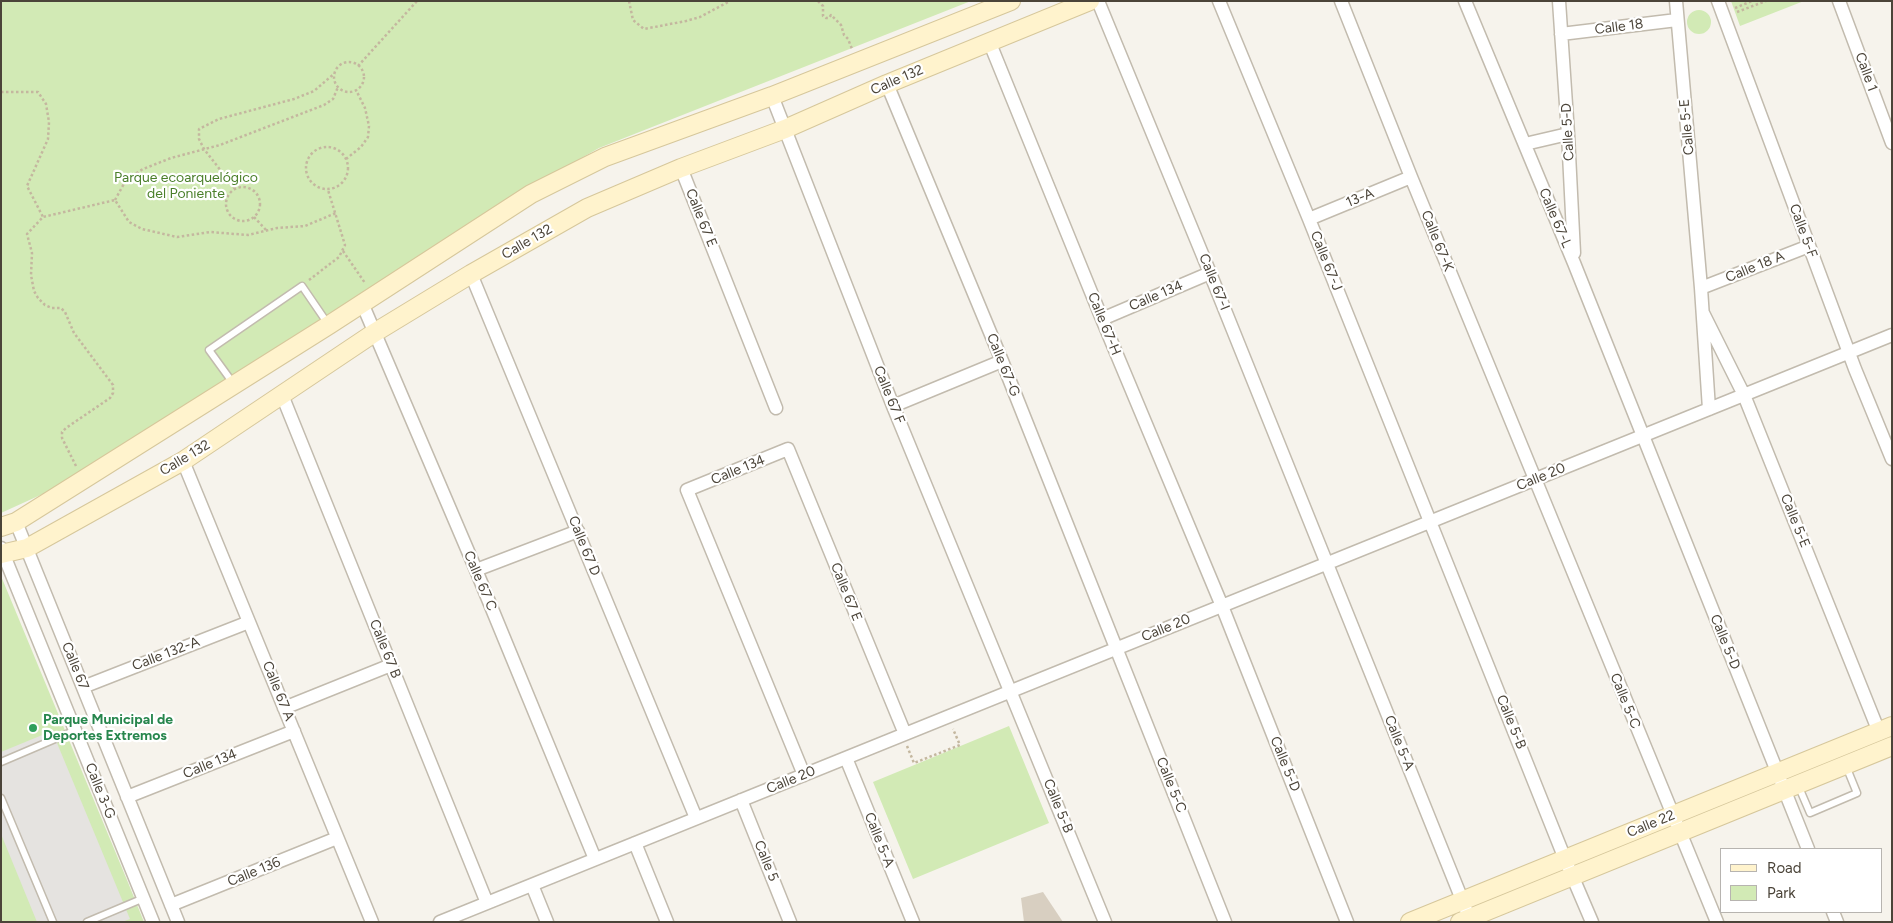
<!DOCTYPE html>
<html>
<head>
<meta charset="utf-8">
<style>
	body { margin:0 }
	#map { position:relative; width:1893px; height:923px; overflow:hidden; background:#f6f3ec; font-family:Figtree,sans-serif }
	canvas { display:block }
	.frame { position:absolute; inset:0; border:2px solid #4b4439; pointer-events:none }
	.legend { position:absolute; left:1720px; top:848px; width:162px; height:65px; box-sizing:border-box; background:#fff; border:1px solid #b7b4b0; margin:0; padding:6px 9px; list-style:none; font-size:15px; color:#4b4439 }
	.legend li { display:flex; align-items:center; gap:10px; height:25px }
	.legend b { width:25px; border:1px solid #b7b4b0 }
</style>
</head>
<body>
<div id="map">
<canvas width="1893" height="923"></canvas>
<div class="frame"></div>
<ul class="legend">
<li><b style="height:6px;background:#fff3cd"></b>Road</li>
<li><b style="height:14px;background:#d2eab5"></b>Park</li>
</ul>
</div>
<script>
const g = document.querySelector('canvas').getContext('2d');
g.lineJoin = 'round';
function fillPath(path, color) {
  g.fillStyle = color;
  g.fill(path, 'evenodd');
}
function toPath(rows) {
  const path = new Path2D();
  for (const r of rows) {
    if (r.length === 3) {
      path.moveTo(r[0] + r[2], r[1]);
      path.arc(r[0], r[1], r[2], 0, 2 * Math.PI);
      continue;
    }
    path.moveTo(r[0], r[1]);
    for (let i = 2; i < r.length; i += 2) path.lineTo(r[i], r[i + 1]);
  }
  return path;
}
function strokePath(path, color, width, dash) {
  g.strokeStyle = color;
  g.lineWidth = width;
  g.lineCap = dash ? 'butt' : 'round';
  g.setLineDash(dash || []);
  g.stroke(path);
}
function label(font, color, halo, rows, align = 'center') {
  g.font = font + ' Figtree,sans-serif';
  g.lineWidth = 4.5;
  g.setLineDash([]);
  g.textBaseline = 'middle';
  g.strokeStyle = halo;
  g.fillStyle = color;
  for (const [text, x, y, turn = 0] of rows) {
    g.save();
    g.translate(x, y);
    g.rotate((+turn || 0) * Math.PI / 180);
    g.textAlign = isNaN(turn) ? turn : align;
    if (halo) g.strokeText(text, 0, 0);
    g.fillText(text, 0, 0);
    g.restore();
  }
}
fillPath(toPath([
	[1,1,971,1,599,148,499,205,69,482,1,513],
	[1731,1,1804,1,1740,26],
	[1699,22,12],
	[1,576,127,880,144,922,1,922],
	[1009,726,1049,823,913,879,873,782]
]), '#d2eab5');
fillPath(toPath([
	[52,731,130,919,122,922,37,922,1,834,1,752]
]), '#e5e3e0');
fillPath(toPath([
	[1043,892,1063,922,1024,922,1021,898]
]), '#d8cfc1');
const lane = toPath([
	[233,383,209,350,302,286,328,324],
	[1,762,76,730],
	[1798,785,1810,813,1857,793,1846,766],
	[1,798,53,922],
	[87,922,144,898]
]);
const street = toPath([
	[1098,1,1210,273,1471,922],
	[1219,1,1309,219,1565,859,1592,922],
	[1341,1,1411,177,1717,922],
	[1465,1,1574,263,1808,849],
	[1559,1,1568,134,1574,253],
	[1676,1,1701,288,1709,409],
	[1718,1,1855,369,1892,459],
	[1839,1,1892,143],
	[1561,34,1677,20],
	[989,41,1102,319,1222,606,1347,922],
	[887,84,1002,361,1225,922],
	[772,96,893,406,1105,922],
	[1525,144,1568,134],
	[681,168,776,408],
	[1309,219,1411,177],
	[471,274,696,818],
	[1701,288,1809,246],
	[362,303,476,570,595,859],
	[1703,313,1744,395,1879,732],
	[1102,319,1210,273],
	[282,395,487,903],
	[893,406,1002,361],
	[183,461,372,922],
	[16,522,178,922],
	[1,548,153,922],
	[476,570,578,531],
	[83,687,249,622],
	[284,708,391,665],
	[846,758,913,922],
	[804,775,687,490,788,449,905,734],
	[127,797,294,731],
	[741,800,790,922],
	[635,843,667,922],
	[532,885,547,922],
	[171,905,337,838],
	[1833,912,1837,922],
	[440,922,1892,335]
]);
const secondary = toPath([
	[1,527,16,522,329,325,531,194,605,157,772,96,1011,1],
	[1,554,27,548,183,461,374,333,471,274,587,208,681,168,785,129,887,84,1090,1],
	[1410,922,1892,726],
	[1460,922,1892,746]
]);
strokePath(lane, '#c2bbae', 9);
strokePath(street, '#c2bbae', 15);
strokePath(secondary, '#d6c79b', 20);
strokePath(toPath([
	[629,1,633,20,644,29,686,21,700,17,730,1],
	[818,1,823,6,823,16,826,18,829,18,831,15,841,25,844,35,848,39,852,49],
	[1735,8,1752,1],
	[1737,12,1766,1],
	[349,77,15],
	[358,66,417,1],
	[1,92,38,92,46,104,49,122,48,139,27,186,43,217],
	[327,168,21],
	[346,159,361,147,368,137,369,126,365,108,356,90],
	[243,204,17],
	[235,189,204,149,199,139,199,129,219,119,294,99,314,91,335,73],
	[115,200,126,180,143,169,171,158,220,145,324,105,333,99,338,87],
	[254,217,267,231],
	[343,251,365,283],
	[309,280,339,257,345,245,328,190],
	[76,466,62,438,62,432,66,428,110,398,113,393,113,385,74,333,65,312,61,308,52,308,45,305,38,298,34,291,31,275,32,253,27,234,43,217,115,200,129,222,142,229,177,237,210,232,248,235,277,228,305,226,336,213],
	[907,746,914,763,960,745,953,729]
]), '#c4b79f', 2.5, [2.5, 2.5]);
strokePath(lane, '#fff', 6);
strokePath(street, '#fff', 12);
strokePath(secondary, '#fff3cd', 18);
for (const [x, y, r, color] of [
	[33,728,5,"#2e9e5b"]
]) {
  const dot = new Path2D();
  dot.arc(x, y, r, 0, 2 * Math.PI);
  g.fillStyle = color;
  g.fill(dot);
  strokePath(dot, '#fff', 2);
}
label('14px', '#4b4439', '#fff', [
	["Calle 18",1619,27,-7],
	["Calle 1",1866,72,70],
	["Calle 132",897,80,-23],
	["Calle 5-E",1687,127,-95],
	["Calle 5-D",1568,132,-93],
	["13-A",1360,198,-22],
	["Calle 67 E",701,218,68],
	["Calle 67-L",1555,218,67],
	["Calle 5-F",1803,231,70],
	["Calle 67-K",1437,241,68],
	["Calle 132",527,242,-30],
	["Calle 67-J",1326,261,68],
	["Calle 18 A",1755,267,-22],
	["Calle 67-I",1214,282,68],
	["Calle 134",1156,296,-23],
	["Calle 67-H",1104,324,68],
	["Calle 67-G",1003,365,68],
	["Calle 67 F",889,395,68],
	["Calle 132",185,458,-31],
	["Calle 134",738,470,-22],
	["Calle 20",1541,477,-22],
	["Calle 5-E",1795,521,68],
	["Calle 67 D",584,546,68],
	["Calle 67 C",480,581,67],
	["Calle 67 E",846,592,68],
	["Calle 20",1166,628,-22],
	["Calle 5-D",1725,642,68],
	["Calle 67 B",385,649,68],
	["Calle 132-A",166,654,-21],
	["Calle 67",75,666,68],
	["Calle 67 A",278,691,68],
	["Calle 5-C",1625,701,68],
	["Calle 5-B",1511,722,68],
	["Calle 5-A",1399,743,68],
	["Calle 134",210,764,-22],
	["Calle 5-D",1285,764,68],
	["Calle 20",791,780,-22],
	["Calle 5-C",1171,785,68],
	["Calle 3-G",100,791,68],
	["Calle 5-B",1058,806,68],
	["Calle 22",1651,824,-22],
	["Calle 5-A",879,840,68],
	["Calle 5",766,861,68],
	["Calle 136",254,872,-22]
]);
label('14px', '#4a7f2a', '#fff', [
	["Parque ecoarquelógico",186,178],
	["del Poniente",186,194]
]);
label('bold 14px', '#27864d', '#fff', [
	["Parque Municipal de",43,720],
	["Deportes Extremos",43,736]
], 'left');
</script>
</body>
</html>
